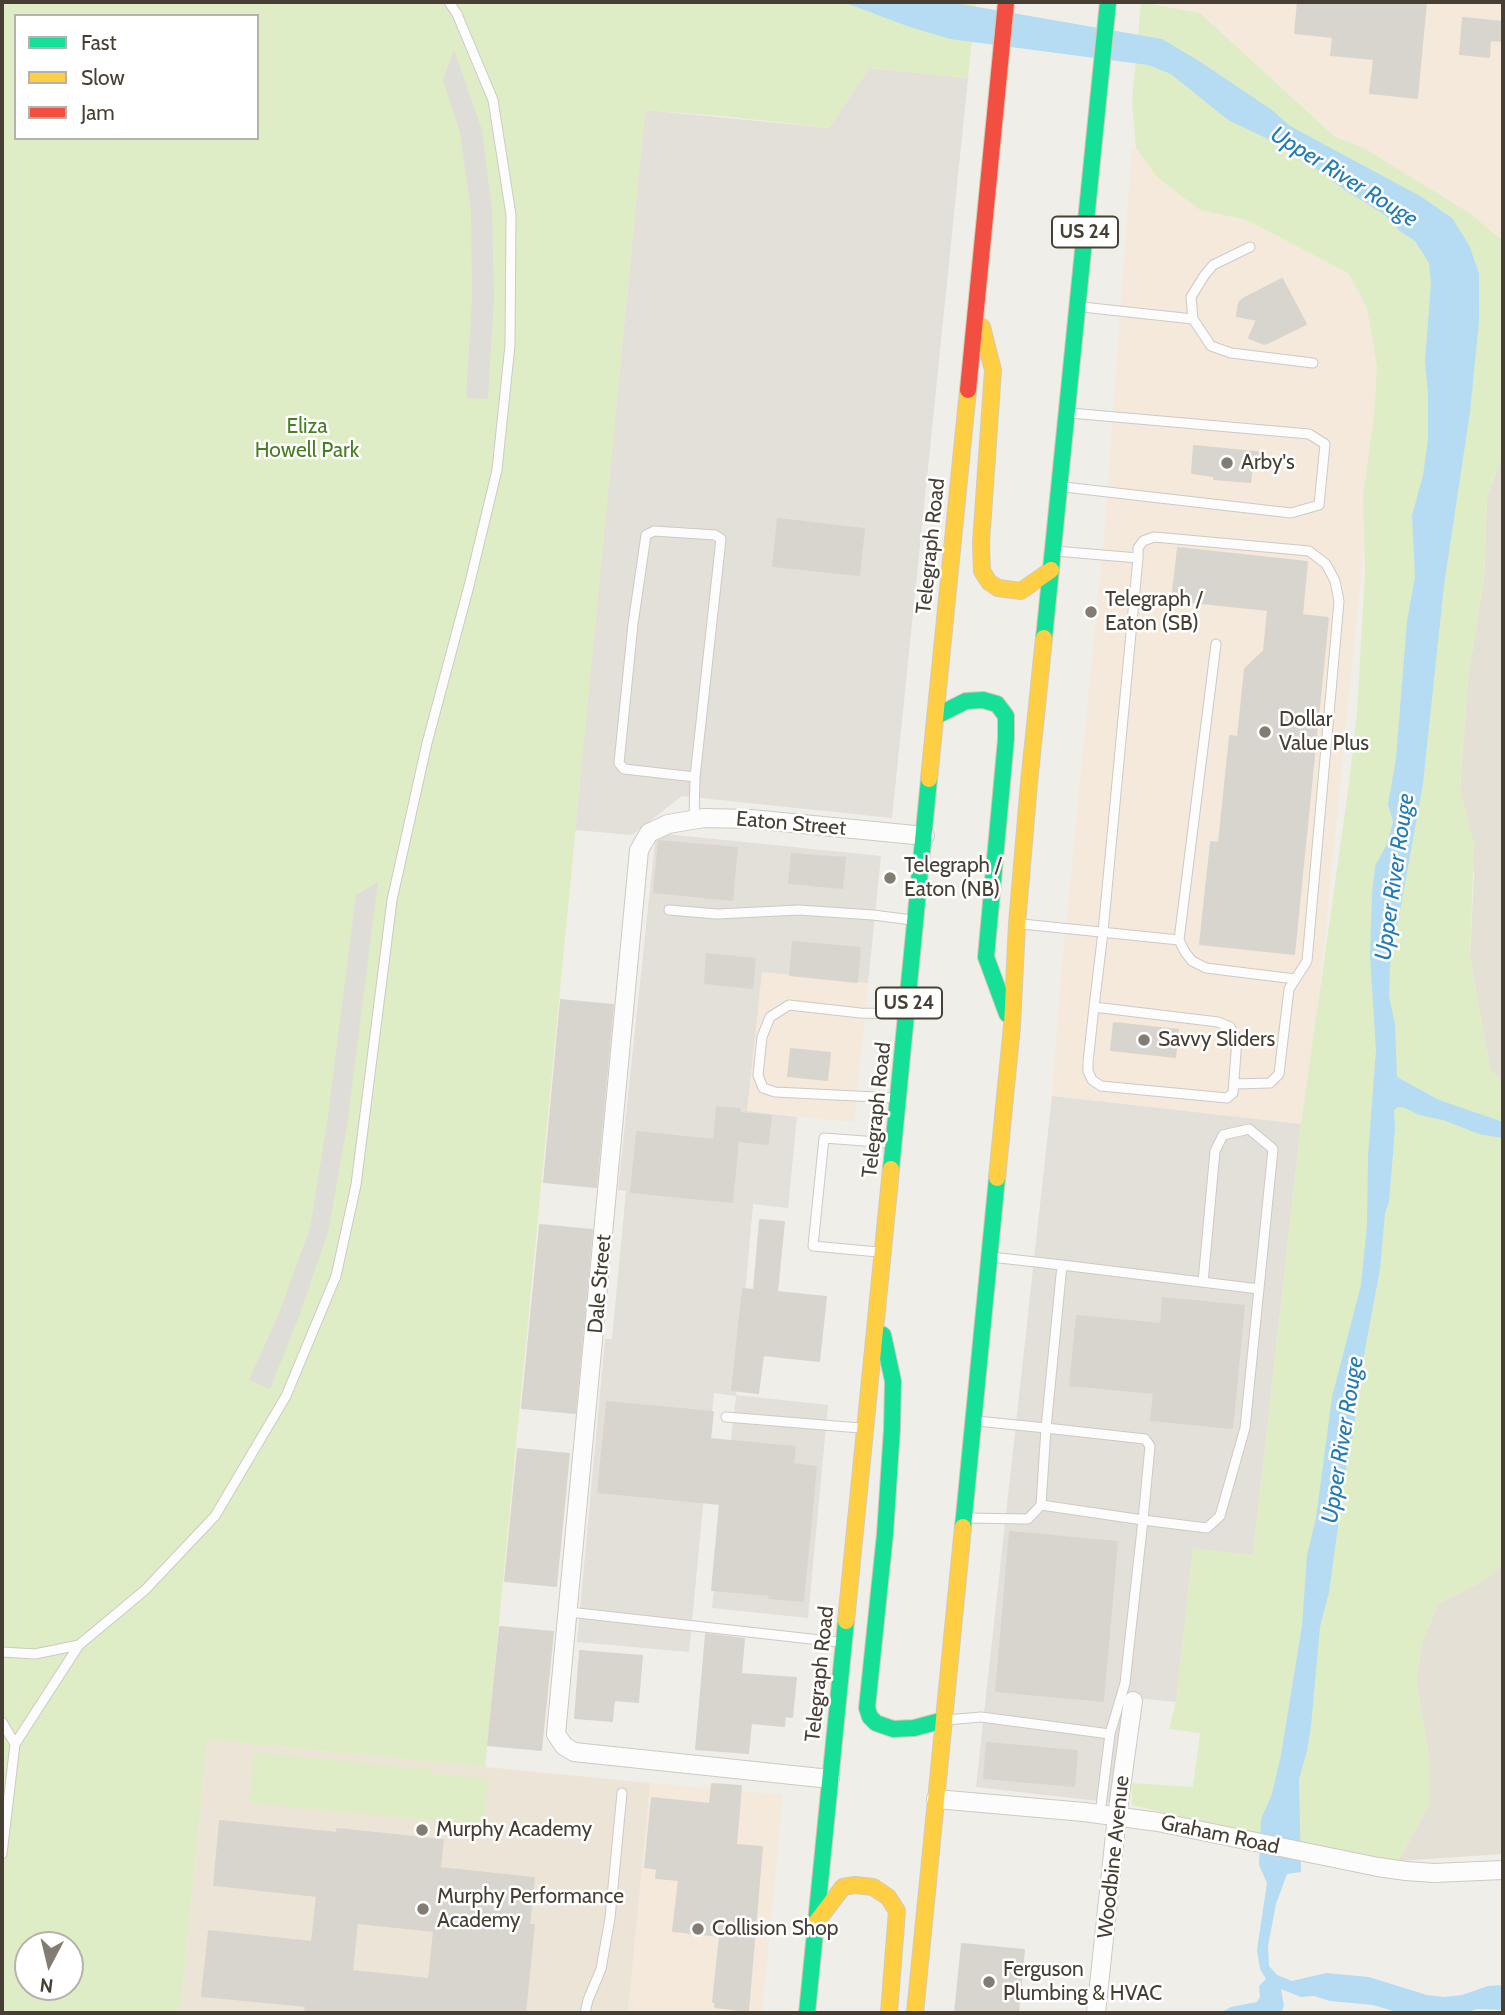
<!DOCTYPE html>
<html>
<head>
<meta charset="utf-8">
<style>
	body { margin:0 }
	#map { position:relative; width:1505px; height:2015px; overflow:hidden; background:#f0eee8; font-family:Cabin,sans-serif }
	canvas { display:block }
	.frame { position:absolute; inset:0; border:4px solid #473f34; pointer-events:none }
	.legend { position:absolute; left:14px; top:14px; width:245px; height:126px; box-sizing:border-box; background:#fff; border:2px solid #b5b2ae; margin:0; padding:9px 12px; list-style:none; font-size:21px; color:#473f34 }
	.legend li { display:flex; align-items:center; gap:14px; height:35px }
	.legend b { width:35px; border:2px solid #b5b2ae }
	.north { position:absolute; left:14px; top:1931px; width:70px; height:70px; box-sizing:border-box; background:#fff; border:2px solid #b5b2ae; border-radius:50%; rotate:187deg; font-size:19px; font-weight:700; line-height:28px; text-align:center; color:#473f34 }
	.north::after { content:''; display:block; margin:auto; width:24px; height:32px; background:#827c73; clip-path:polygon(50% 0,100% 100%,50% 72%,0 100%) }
</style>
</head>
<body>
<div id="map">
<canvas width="1505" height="2015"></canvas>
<div class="frame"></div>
<ul class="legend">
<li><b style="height:9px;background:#16e098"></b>Fast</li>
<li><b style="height:9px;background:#ffcf43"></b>Slow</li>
<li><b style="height:9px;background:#f24e42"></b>Jam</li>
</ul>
<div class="north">N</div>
</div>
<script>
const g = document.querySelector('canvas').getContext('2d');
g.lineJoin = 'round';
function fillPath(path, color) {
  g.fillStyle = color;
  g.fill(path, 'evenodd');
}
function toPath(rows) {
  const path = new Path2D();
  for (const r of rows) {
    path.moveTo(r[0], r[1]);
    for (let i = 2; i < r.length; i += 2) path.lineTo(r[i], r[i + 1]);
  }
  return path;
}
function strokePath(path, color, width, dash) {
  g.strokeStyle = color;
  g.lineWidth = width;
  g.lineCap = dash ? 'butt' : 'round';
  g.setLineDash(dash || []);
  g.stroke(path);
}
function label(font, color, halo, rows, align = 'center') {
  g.font = font + ' Cabin,sans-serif';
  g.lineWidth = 5;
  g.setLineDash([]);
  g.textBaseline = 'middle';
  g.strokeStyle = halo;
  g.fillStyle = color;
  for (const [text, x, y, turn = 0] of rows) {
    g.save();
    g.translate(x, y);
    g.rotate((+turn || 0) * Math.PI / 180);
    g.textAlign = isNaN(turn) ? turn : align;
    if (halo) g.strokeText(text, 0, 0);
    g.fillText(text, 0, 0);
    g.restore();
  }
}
fillPath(toPath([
	[1503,454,1503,1085,1490,1069,1470,958,1474,874,1460,790,1468,677,1484,579,1487,498],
	[1503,1564,1503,1854,1398,1861,1429,1805,1429,1756,1416,1680,1422,1643,1438,1604,1486,1579]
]), '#e5e0d5');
fillPath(toPath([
	[1149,2,1503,2,1503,241,1471,214,1364,148,1335,137,1200,13],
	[1132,147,1200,210,1247,220,1348,273,1367,308,1377,367,1374,415,1363,496,1364,546,1317,1014,1301,1124,1052,1096,1060,986,1105,525],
	[762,972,868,983,854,1122,747,1111],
	[650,1783,783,1795,762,2013,628,2013]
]), '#f4e9da');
fillPath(toPath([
	[869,68,968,78,892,818,682,796,632,835,575,830,645,110,829,128],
	[656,833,881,856,868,983,762,972,747,1111,797,1117,788,1208,753,1204,736,1395,828,1405,808,1618,712,1608,736,1396,714,1393,689,1652,577,1642,605,1339,612,1339,626,1191,618,1190],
	[1052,1096,1301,1124,1253,1555,1193,1549,1176,1702,1126,1697,1115,1803,976,1787]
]), '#e3dfd9');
fillPath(toPath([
	[207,1740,650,1783,628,2013,180,2013]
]), '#ece5d7');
fillPath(toPath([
	[2,2,976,2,968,78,869,68,829,128,732,117,645,110,485,1767,207,1740,180,2013,2,2013],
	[16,16,257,16,257,138,16,138],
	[28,1945,70,1945,70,1987,28,1987],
	[1141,2,1200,13,1335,137,1364,148,1471,214,1503,241,1503,454,1487,498,1484,579,1468,677,1460,789,1474,844,1470,958,1490,1069,1503,1085,1503,1564,1486,1579,1438,1604,1422,1643,1416,1680,1429,1756,1429,1805,1398,1861,1357,1855,1247,1832,1132,1805,1132,1783,1193,1787,1200,1733,1169,1729,1176,1702,1193,1548,1253,1555,1301,1124,1349,784,1357,713,1365,572,1363,496,1374,415,1377,367,1367,308,1348,273,1247,220,1200,210,1157,177,1136,148,1132,102],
	[254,1752,431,1769,431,1773,488,1778,484,1825,249,1803]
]), '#dfedc6');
fillPath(toPath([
	[454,50,482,130,492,210,494,298,488,399,466,398,472,296,471,211,460,133,443,80],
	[378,882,347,1126,328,1232,298,1319,270,1389,249,1380,279,1313,310,1228,327,1123,356,895]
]), '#dfddd8');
fillPath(toPath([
	[843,2,949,2,1162,39,1199,61,1272,110,1290,126,1420,196,1452,218,1469,245,1479,273,1479,321,1470,412,1444,585,1423,784,1390,966,1389,996,1395,1024,1397,1077,1439,1100,1503,1122,1503,1138,1479,1134,1443,1120,1419,1115,1405,1108,1398,1107,1394,1110,1395,1129,1389,1202,1385,1213,1380,1269,1357,1392,1354,1430,1345,1475,1329,1592,1320,1627,1311,1726,1307,1751,1299,1779,1301,1872,1287,1874,1276,1904,1268,1946,1269,1966,1277,1975,1292,1981,1326,1973,1369,1977,1427,1995,1444,1997,1462,1995,1488,1986,1503,1985,1503,2010,1477,2009,1465,2013,1400,2013,1373,2005,1330,2001,1314,1996,1301,1997,1281,1989,1284,2006,1281,2013,1220,2013,1231,2007,1257,2002,1260,1997,1259,1986,1266,1979,1260,1969,1257,1950,1267,1883,1259,1865,1261,1819,1272,1794,1281,1755,1302,1626,1307,1555,1316,1518,1332,1397,1361,1285,1367,1225,1368,1156,1376,1050,1370,956,1372,894,1375,866,1386,846,1393,822,1388,804,1396,759,1407,621,1415,577,1412,516,1423,475,1428,440,1428,393,1425,362,1431,283,1429,263,1415,241,1400,231,1385,215,1345,190,1287,148,1228,120,1171,74,1148,65,950,39,907,26]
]), '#b5dcf2');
const building = toPath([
	[1298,2,1426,2,1417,98,1370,93,1374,59,1331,55,1333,37,1295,33,1298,2],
	[1463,18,1503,22,1503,41,1490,40,1489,57,1460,54,1463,18],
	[1282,279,1306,324,1265,344,1249,338,1257,320,1237,316,1239,303,1243,299,1282,279],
	[1194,446,1265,453,1263,469,1252,468,1250,482,1214,479,1214,476,1192,473,1194,446],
	[778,519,864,529,859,575,773,566,778,519],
	[1178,548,1307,562,1302,615,1328,618,1294,954,1200,944,1211,842,1219,843,1230,736,1238,737,1245,669,1264,651,1268,610,1172,600,1178,548],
	[659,841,737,848,732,900,654,892,659,841],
	[792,854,845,858,842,888,789,883,792,854],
	[793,942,860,948,857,982,790,975,793,942],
	[707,954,755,959,752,988,705,983,707,954],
	[561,1000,613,1005,596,1187,544,1182,561,1000],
	[1114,1023,1178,1030,1175,1057,1111,1050,1114,1023],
	[791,1049,830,1053,827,1080,788,1076,791,1049],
	[717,1107,740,1109,739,1113,771,1116,768,1144,738,1141,732,1202,631,1192,637,1132,714,1140,717,1107],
	[760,1220,784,1222,777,1292,826,1297,819,1361,763,1355,758,1393,732,1390,743,1289,754,1290,760,1220],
	[540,1225,592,1230,575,1413,522,1408,540,1225],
	[1163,1298,1244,1306,1232,1428,1151,1420,1154,1393,1070,1385,1077,1316,1161,1324,1163,1298],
	[607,1402,713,1412,710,1439,795,1447,793,1464,816,1467,803,1601,769,1598,770,1595,712,1590,720,1504,598,1492,607,1402],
	[518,1449,569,1454,556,1586,505,1581,518,1449],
	[1010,1532,1117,1542,1103,1701,996,1691,1010,1532],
	[500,1627,553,1632,541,1750,488,1745,500,1627],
	[706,1634,744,1639,741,1674,796,1678,792,1717,785,1716,784,1726,751,1723,748,1753,696,1749,706,1634],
	[580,1651,642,1656,638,1702,614,1700,612,1721,575,1718,580,1651],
	[987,1743,1077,1751,1074,1786,984,1778,987,1743],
	[712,1784,741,1786,736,1845,762,1847,748,2011,715,2007,716,2002,713,2002,720,1936,673,1931,679,1880,656,1878,657,1869,645,1867,652,1798,710,1804,712,1784],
	[220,1821,337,1833,337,1829,443,1840,440,1868,534,1878,529,1925,534,1925,525,2013,305,2013,306,2006,202,1996,209,1931,312,1942,317,1896,214,1885,220,1821],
	[357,1923,434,1931,429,1979,352,1971,357,1923],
	[962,1944,1024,1950,1018,2013,955,2013,962,1944]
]);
fillPath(building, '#d8d5cf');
strokePath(building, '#d9d5ce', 2);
const lane = toPath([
	[1082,307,1193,319,1191,297,1204,276,1213,265,1250,247],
	[1193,319,1211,346,1231,353,1313,363],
	[1064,487,1291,513,1319,505,1325,444,1309,434,1070,413],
	[1055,551,1138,558,1103,932,1094,1007,1088,1062,1088,1071,1092,1080,1101,1086,1227,1098,1233,1093,1237,1039,1230,1027,1218,1022,1094,1007],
	[1138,558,1138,548,1143,541,1154,537,1309,551,1326,564,1335,581,1339,601,1307,961,1289,989,1279,1074,1270,1083,1234,1084],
	[694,819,695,777,721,539,715,535,654,531,646,535,633,624,619,763,624,769,695,777],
	[669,910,717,914,799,910,873,915,912,920],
	[1022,924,1179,940,1216,644],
	[1179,940,1185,952,1192,961,1206,968,1295,979],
	[896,1098,775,1092,763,1088,758,1075,762,1037,770,1017,789,1005,860,1013,902,1014],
	[878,1252,813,1246,824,1138,891,1143],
	[1062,1265,1259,1289],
	[726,1417,860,1428],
	[977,1421,1046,1428,1062,1265,991,1257],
	[1041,1505,1046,1428,1145,1439,1150,1446,1143,1520,1207,1528,1220,1516,1245,1428,1273,1149,1249,1129,1223,1135,1215,1151,1203,1282],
	[966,1518,1028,1519,1041,1505,1143,1520,1125,1683,1110,1734,1100,1814],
	[569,1612,838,1642],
	[2,1652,35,1654,79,1645],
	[946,1720,981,1717,1110,1734],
	[2,1722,15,1744],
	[2,1854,15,1744,79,1645,145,1590,215,1516,286,1396,336,1276,356,1185,392,900,427,743,469,586,497,470,510,345,511,215,493,100,457,14,449,2],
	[585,2013,588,2000,601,1969,610,1918,622,1793]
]);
const street = toPath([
	[830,1779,574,1752,564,1746,556,1734,639,850,649,833,668,824,704,818,751,819,925,836],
	[936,1799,1084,1812,1158,1822,1378,1867,1406,1871,1434,1873,1503,1870],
	[1096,2013,1117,1816,1133,1701]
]);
const fast = toPath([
	[1044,638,1108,2],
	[936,716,966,701,983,700,997,704,1006,716,1006,739,986,957,1007,1014],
	[891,1169,929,779],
	[883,1335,893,1381,892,1429,885,1534,867,1708,870,1717,876,1723,893,1729,914,1728,944,1720],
	[963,1527,997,1178],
	[807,2013,846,1621]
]);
const slow = toPath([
	[982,327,993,370,981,543,982,571,989,582,998,588,1021,591,1051,570],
	[929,779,968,390],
	[997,1178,1012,1026,1017,924,1029,783,1044,638],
	[846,1621,891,1169],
	[817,1921,843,1887,855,1885,873,1887,888,1897,897,1911,889,2013],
	[915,2013,963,1527]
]);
const jam = toPath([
	[968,390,1006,2]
]);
strokePath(lane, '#cdcac4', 11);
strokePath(street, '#cdcac4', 20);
strokePath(fast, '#d4cab4', 18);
strokePath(slow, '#d4cab4', 18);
strokePath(jam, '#d4cab4', 18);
strokePath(lane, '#fdfcfc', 9);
strokePath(street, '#fdfcfc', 18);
strokePath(fast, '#16e098', 16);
strokePath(slow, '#ffcf43', 16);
strokePath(jam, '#f24e42', 16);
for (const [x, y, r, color] of [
	[1227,463,7,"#827c73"],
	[1091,612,7,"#827c73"],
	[1265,732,7,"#827c73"],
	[890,878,7,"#827c73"],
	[1144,1040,7,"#827c73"],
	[422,1830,7,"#827c73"],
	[423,1909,7,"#827c73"],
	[698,1929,7,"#827c73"],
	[989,1982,7,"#827c73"]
]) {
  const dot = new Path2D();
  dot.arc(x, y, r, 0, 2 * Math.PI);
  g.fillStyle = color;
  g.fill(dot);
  strokePath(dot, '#fff', 2.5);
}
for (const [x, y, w] of [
	[1085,232,66],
	[909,1003,66]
]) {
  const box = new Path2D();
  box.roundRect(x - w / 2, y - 15.5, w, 31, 5);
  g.fillStyle = '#fff';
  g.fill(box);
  strokePath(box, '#473f34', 2);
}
label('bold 19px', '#473f34', null, [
	["US 24",1085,232],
	["US 24",909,1003]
]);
label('21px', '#497e22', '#fff', [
	["Eliza",307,427],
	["Howell Park",307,451]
]);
label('21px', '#473f34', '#fff', [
	["Arby's",1241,463],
	["Telegraph /",1105,600],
	["Eaton (SB)",1105,624],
	["Dollar",1279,720],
	["Value Plus",1279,744],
	["Telegraph /",904,866],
	["Eaton (NB)",904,890],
	["Savvy Sliders",1158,1040],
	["Murphy Academy",436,1830],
	["Murphy Performance",437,1897],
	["Academy",437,1921],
	["Collision Shop",712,1929],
	["Ferguson",1003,1970],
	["Plumbing & HVAC",1003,1994]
], 'left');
label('21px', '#473f34', '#fff', [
	["Telegraph Road",931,546,-84],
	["Eaton Street",791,824,5],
	["Telegraph Road",877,1110,-84],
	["Dale Street",600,1284,-85],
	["Telegraph Road",820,1674,-84],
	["Graham Road",1220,1835,12],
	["Woodbine Avenue",1114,1857,-84]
]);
label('italic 23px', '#237cb3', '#fff', [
	["Upper River Rouge",1344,177,32],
	["Upper River Rouge",1395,877,-82],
	["Upper River Rouge",1343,1440,-81]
]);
</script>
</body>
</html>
